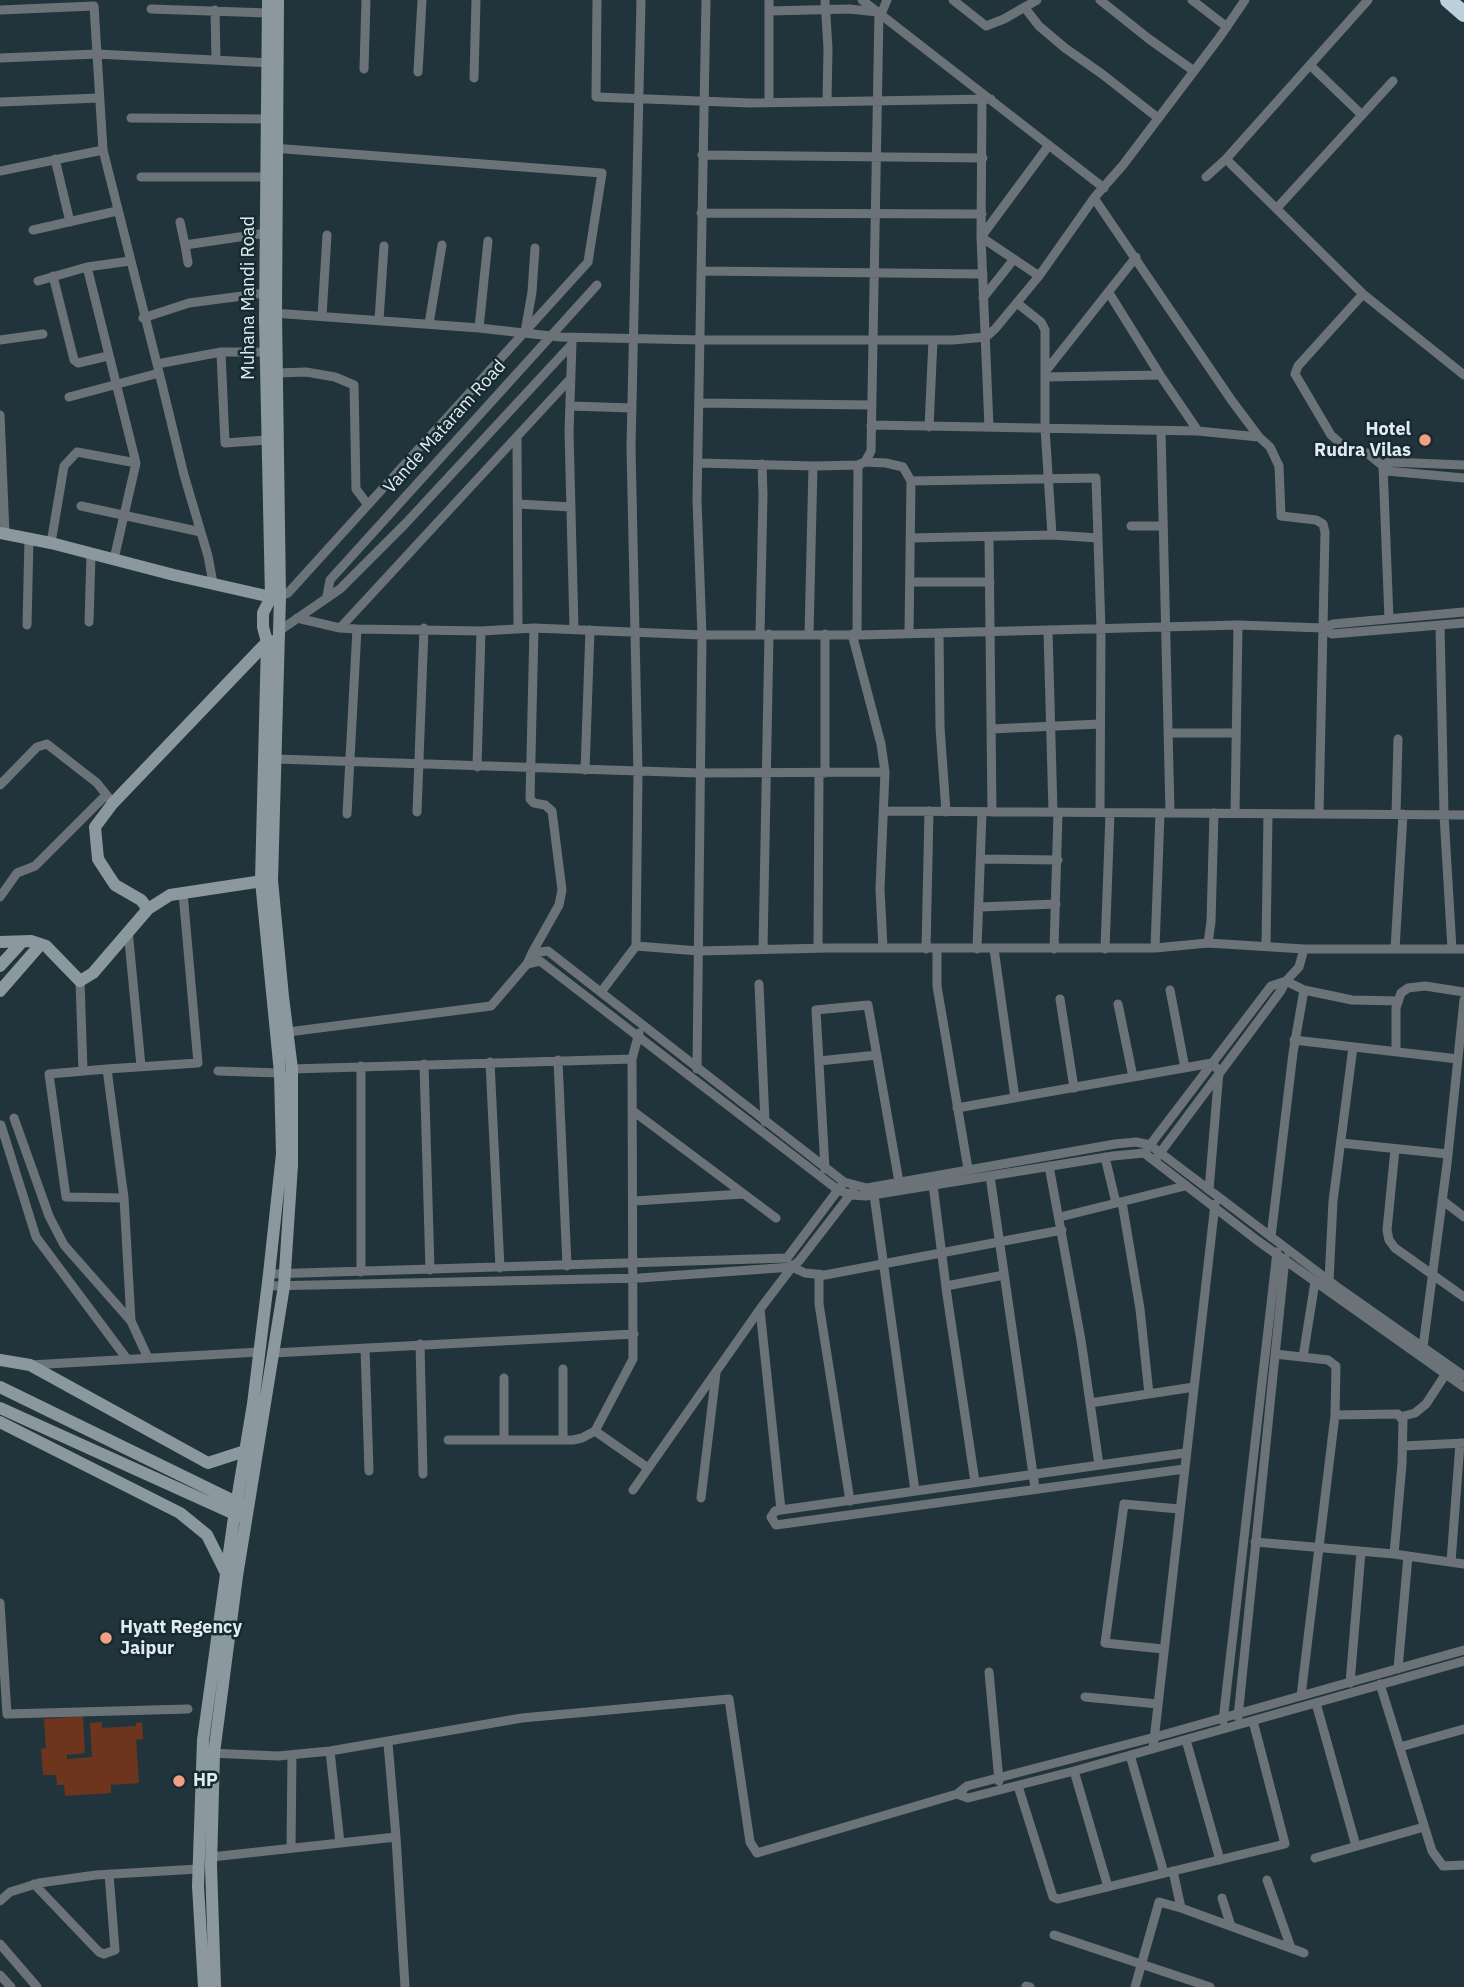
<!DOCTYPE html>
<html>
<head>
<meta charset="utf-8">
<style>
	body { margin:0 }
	canvas { display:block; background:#21343c }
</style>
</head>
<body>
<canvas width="1464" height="1987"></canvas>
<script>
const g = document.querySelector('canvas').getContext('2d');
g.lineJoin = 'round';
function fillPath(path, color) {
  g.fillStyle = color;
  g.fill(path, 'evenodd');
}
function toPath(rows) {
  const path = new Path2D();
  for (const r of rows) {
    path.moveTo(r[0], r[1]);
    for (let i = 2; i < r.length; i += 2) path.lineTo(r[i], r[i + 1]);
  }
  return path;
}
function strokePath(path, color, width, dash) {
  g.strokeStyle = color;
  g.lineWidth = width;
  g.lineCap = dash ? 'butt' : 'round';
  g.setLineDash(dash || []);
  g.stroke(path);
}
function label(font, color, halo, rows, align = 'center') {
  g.font = font + ' "IBM Plex Sans",sans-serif';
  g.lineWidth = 5;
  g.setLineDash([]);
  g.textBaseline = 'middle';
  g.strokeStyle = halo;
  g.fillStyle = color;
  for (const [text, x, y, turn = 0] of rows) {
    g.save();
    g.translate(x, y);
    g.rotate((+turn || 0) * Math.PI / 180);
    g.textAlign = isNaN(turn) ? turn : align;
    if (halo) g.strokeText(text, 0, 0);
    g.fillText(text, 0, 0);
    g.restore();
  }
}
fillPath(toPath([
	[83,1716,85,1753,67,1755,67,1759,92,1757,90,1723,102,1722,102,1728,136,1726,136,1723,142,1722,143,1739,136,1740,139,1783,111,1785,111,1793,65,1796,64,1785,57,1785,56,1775,43,1775,41,1749,46,1748,44,1719]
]), '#6d341e');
strokePath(toPath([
	[597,0,596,97,750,103,991,99],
	[641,0,631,447,638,772,636,946,699,951,828,948,1155,948,1208,943,1304,949,1464,949],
	[825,0,828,48,827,102],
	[862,0,1104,188],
	[953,0,986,26,1004,19,1037,0],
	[1100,0,1149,39,1194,71],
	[1192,0,1227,27],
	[1025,8,1039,26,1065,48,1102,74,1158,118],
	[151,9,268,13],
	[0,10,94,6,103,150,157,364,221,352,265,352],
	[215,10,216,59],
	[769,11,849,9,878,12],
	[881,14,887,0],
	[0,58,97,54,271,63],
	[1311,66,1362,115],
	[364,69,366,0],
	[418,72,422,0],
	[474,78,476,0],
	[982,99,981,237,989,427],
	[0,102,99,98],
	[769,102,769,0],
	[131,118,268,119],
	[272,148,602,173,588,262,288,593,278,597],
	[702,155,983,158],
	[55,159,70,222],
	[1226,159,1363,294,1464,375],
	[0,171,103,150],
	[141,177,267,177],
	[1206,177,1226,159,1368,0],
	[1094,198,1232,401,1259,437,1270,447,1279,466,1281,516,1316,520,1323,524,1325,532,1319,814],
	[1277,208,1393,81],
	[701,213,982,214],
	[180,222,185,245,266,233],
	[33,230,117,211],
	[185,245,188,263],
	[87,267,136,463,114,559],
	[701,271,983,274],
	[53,276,74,360,78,363,108,356],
	[1039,276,981,237,1049,145],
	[38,281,87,267,130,261],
	[1109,293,1160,375],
	[1363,294,1298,366,1295,374,1331,435,1348,450,1367,453,1383,466,1389,619],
	[983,298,1014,259],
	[1017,303,1041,322,1045,330,1045,428,1052,535],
	[273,313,479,328,560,337,701,340,953,340,986,337,995,329,1039,276,1094,198,1123,165,1219,38,1245,0],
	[322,316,327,235],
	[143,318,189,303,265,293],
	[379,320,384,246],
	[429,324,442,245],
	[479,328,488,241],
	[525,332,532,292,535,248],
	[0,340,43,334],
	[572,342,569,432,574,629],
	[221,352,225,443,267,440],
	[157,364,184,475,208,556,213,583],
	[1045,372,1136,257],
	[277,373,306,372,335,377,354,385,356,489,368,505],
	[1045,377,1160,375,1198,431],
	[69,397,159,373],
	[699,403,872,405],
	[570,406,632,408],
	[0,415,5,534],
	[871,425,1198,431,1259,437],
	[929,427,933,340],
	[1161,431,1170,813],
	[517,437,518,629],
	[865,462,871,451,879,12],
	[698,463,815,466,858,465,865,462,886,463,903,467,911,481,909,633],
	[1464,465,1388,462,1383,466,1387,471,1464,478],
	[911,481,1096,478,1098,538],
	[518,504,571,507],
	[81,506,201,532],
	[1131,526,1163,526],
	[989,537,992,812],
	[910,538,1052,535,1098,538,1101,630,1100,812],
	[51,543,64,466,77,452,136,463],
	[910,582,990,582],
	[327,596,330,580,597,285],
	[297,618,340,628,357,629,481,631,534,628,702,635,861,635,1238,625,1323,628,1333,624,1464,612],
	[89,622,91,554],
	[27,625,29,539],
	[1440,625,1444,815,1452,949],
	[340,628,571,378],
	[1323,628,1332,634,1464,623],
	[279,631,340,589,406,523,572,344],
	[1048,631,1053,812],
	[939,633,940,727,946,812],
	[760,634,763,495,762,464],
	[809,634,813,466],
	[852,634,881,744,885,772,880,889,883,948],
	[857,635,858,465],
	[991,729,1100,724],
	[1168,733,1236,733],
	[276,759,700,773,885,772],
	[477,767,481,631],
	[585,770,590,630],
	[825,773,825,634],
	[0,785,37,747,47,744,97,783,113,803],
	[884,811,1464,815],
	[417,812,424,628],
	[1235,813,1238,625],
	[347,814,357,629],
	[1396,814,1398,739],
	[981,859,1058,860],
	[0,897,17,873,35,866,106,795],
	[980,907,1056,904],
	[128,930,141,1066],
	[1208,943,1211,922,1214,813],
	[1266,946,1268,814],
	[818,948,819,773],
	[1155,948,1160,813],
	[763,949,769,634],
	[926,949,929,811],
	[937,949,937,986,968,1169],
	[977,949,982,812],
	[994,949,1015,1098],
	[1054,949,1058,812],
	[1105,949,1110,813],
	[1395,949,1403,814],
	[532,953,559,905,562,890,552,811,545,805,534,803,530,799,534,628],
	[527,964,540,961,838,1190,851,1195,866,1196,1113,1156,1144,1153,1258,1241,1464,1387],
	[80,981,83,1071],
	[759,984,765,1122],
	[1170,990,1185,1068],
	[1304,990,1352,1000,1398,1001],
	[601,992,636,946],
	[1060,999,1074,1088],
	[1118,1004,1133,1077],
	[288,1032,491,1006,527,964,532,953,548,951,844,1182,867,1188,1115,1144,1136,1142,1150,1145,1340,1289,1464,1376],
	[1294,1040,1458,1059],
	[1396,1051,1396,1008,1401,993,1408,988,1425,986,1464,992],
	[558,1060,567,1266],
	[819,1061,877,1055],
	[490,1062,500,1268],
	[424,1064,430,1270],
	[107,1069,49,1074,66,1197,124,1198],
	[292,1069,632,1059],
	[697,1069,702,635,697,500,706,0],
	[218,1071,280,1073],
	[957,1108,1212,1063,1219,1071,1209,1190],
	[633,1111,776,1218],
	[14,1118,49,1216,64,1245,131,1321],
	[1,1125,36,1237,127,1359],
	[1341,1143,1448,1154],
	[1147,1149,1271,986,1286,981,1304,990,1293,1053,1271,1237],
	[1395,1149,1387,1230,1389,1240,1395,1248,1464,1297],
	[1105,1157,1116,1203],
	[1157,1157,1280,992,1286,981,1299,967,1304,949],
	[1049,1166,1081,1340,1099,1465],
	[825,1169,816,1010,868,1005,899,1182],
	[990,1176,1035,1488],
	[933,1185,947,1295,975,1482],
	[874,1195,915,1491],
	[1442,1200,1464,1217],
	[634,1201,743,1194],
	[1122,1202,1140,1309,1149,1394],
	[1060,1217,1185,1186],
	[792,1267,805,1273,825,1275,1062,1230],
	[361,1272,361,1066],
	[269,1274,787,1258,841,1186],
	[819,1274,819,1304,850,1501],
	[1329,1281,1333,1201,1353,1047],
	[268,1286,640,1278,792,1267,799,1261,853,1191],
	[946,1286,1004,1275],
	[420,1344,423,1474],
	[1423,1347,1447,1164,1464,1000],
	[365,1348,369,1471],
	[273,1353,634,1334],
	[1275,1354,1328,1360,1336,1366,1335,1415,1398,1414,1403,1421,1402,1464,1394,1554],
	[1303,1357,1315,1282],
	[148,1358,131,1321,124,1198,107,1069,198,1063,183,893],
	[30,1365,259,1352],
	[563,1369,563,1440],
	[504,1378,504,1440],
	[1090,1403,1194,1387],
	[1400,1417,1415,1413,1426,1404,1445,1375],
	[595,1431,648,1468],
	[448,1440,573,1440,582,1438,595,1431,633,1359,632,1059,639,1033],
	[1403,1446,1464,1443],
	[1184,1469,776,1525,771,1517,775,1511,781,1510,1185,1453],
	[633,1490,760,1309],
	[701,1498,716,1373],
	[781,1510,760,1309,792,1267,791,1265],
	[1255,1542,1394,1554,1464,1564],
	[1451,1562,1460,1443],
	[0,1603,7,1714,188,1709],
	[1163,1649,1105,1643,1124,1504,1179,1509],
	[1398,1669,1408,1556],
	[989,1672,999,1781],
	[1350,1683,1361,1552],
	[1380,1684,1432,1851,1443,1866,1464,1865],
	[1301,1696,1335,1415],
	[1085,1697,1158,1704],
	[1316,1703,1356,1846],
	[1238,1717,1285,1258],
	[1223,1721,1277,1252],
	[1186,1740,1220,1860],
	[1400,1747,1464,1729],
	[1153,1749,1215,1204],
	[330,1751,340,1843],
	[209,1753,278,1756,330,1751,522,1718,729,1699,750,1842,757,1853,957,1794,967,1786,1155,1737,1464,1650],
	[1130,1755,1164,1873],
	[1074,1771,1108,1887],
	[1018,1786,1053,1897,1058,1899,1285,1844,1253,1721],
	[957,1794,968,1798,1074,1771,1464,1661],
	[396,1837,405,1987],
	[291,1848,292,1755],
	[211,1857,396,1837,388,1743],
	[1315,1858,1424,1827],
	[1267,1880,1291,1948],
	[34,1884,99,1952,104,1954,115,1950,109,1874],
	[1222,1898,1231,1926],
	[0,1901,10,1892,39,1883,96,1875,198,1869],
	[1181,1908,1304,1953],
	[1054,1935,1210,1987],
	[0,1944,37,1987],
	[0,1975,11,1987],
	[1026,1986,1030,1987],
	[1135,1987,1159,1902,1181,1908,1173,1871]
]), '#6b7378', 9);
strokePath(toPath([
	[0,533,51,543,174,575,271,597],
	[148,909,141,900,115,885,109,876,98,859,95,827,113,803,269,640],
	[0,942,31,941,46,946,80,981,93,973,148,909,170,895,269,880],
	[0,966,22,942],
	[0,991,40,945],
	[0,1360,30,1365,208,1463,245,1451],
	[0,1387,242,1505],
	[0,1408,239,1516],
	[0,1422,180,1513,207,1535,226,1573],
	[204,1987,198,1886,203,1740,233,1524,253,1404,269,1274,282,1154,280,1073,261,881,267,642,263,627,263,613,271,597,265,320,268,0],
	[215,1987,211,1866,214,1753,237,1576,284,1286,292,1165,292,1069,283,997,272,880,280,597,276,313,278,0]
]), '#8b999f', 12);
strokePath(toPath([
	[1448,0,1464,14]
]), '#bad0da', 16);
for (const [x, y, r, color] of [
	[1425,440,7,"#f3a082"],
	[106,1638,7,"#f3a082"],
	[179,1781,7,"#f3a082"]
]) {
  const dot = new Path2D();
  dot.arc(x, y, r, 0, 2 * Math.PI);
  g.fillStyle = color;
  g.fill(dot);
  strokePath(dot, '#182a31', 2.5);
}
label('18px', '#e1ecf1', '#182a31', [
	["Muhana Mandi Road",249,298,-90],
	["Vande Mataram Road",445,427,-48]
]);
label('bold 18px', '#e1ecf1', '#182a31', [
	["Hotel",1411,430,"right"],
	["Rudra Vilas",1411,451,"right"],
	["Hyatt Regency",120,1628],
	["Jaipur",120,1649],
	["HP",193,1781]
], 'left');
</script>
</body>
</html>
